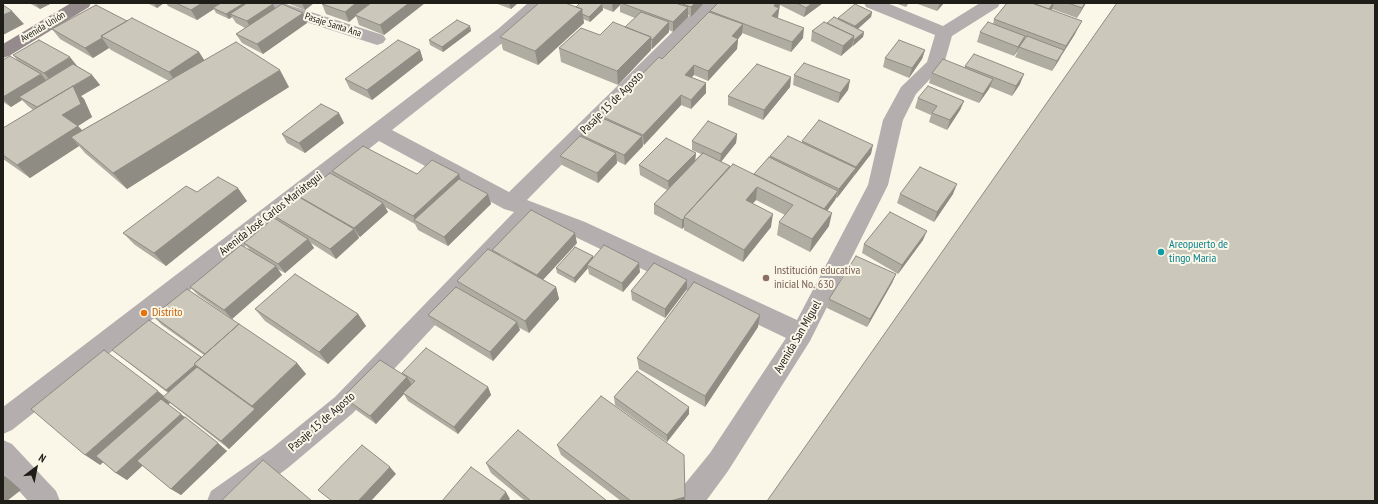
<!DOCTYPE html>
<html>
<head>
<meta charset="utf-8">
<style>
	body { margin:0 }
	#map { position:relative; width:1378px; height:504px; overflow:hidden; background:#faf7e9; font-family:"PT Sans Narrow",sans-serif }
	canvas { display:block }
	.frame { position:absolute; inset:0; border:4px solid #1e1d18; pointer-events:none }
	.north { position:absolute; left:16px; top:448px; width:40px; height:40px; -webkit-text-stroke:3px #faf7e9; paint-order:stroke; rotate:32deg; font-size:11px; font-weight:700; line-height:16px; text-align:center; color:#1e1d18 }
	.north::after { content:''; display:block; margin:auto; width:14px; height:18px; background:#1e1d18; clip-path:polygon(50% 0,100% 100%,50% 72%,0 100%) }
</style>
</head>
<body>
<div id="map">
<canvas width="1378" height="504"></canvas>
<div class="frame"></div>
<div class="north">N</div>
</div>
<script>
const g = document.querySelector('canvas').getContext('2d');
g.lineJoin = 'round';
function toPath(rows) {
  const path = new Path2D();
  for (const r of rows) {
    path.moveTo(r[0], r[1]);
    for (let i = 2; i < r.length; i += 2) path.lineTo(r[i], r[i + 1]);
  }
  return path;
}
function fillPath(path, color) {
  g.fillStyle = color;
  g.fill(path, 'evenodd');
}
function strokePath(path, color, width, dash) {
  g.strokeStyle = color;
  g.lineWidth = width;
  g.lineCap = dash ? 'butt' : 'round';
  g.setLineDash(dash || []);
  g.stroke(path);
}
function label(font, color, halo, rows, align = 'center') {
  g.font = font + ' "PT Sans Narrow",sans-serif';
  g.lineWidth = 4;
  g.setLineDash([]);
  g.textBaseline = 'middle';
  g.strokeStyle = halo;
  g.fillStyle = color;
  for (const [text, x, y, turn = 0] of rows) {
    g.save();
    g.translate(x, y);
    g.rotate((+turn || 0) * Math.PI / 180);
    g.textAlign = isNaN(turn) ? turn : align;
    if (halo) g.strokeText(text, 0, 0);
    g.fillText(text, 0, 0);
    g.restore();
  }
}
fillPath(toPath([
	[258,3,283,3,383,35,386,39,383,43,377,45,371,43,260,7,258,3],
	[528,3,546,3,510,37,392,130,509,192,702,3,720,3,527,200,585,222,797,320,868,185,883,120,901,87,927,62,935,35,866,7,864,3,887,3,943,26,980,3,1000,3,998,7,952,36,944,64,916,94,903,120,888,185,810,341,728,471,706,501,675,501,679,491,710,453,786,338,569,234,533,220,353,413,289,467,244,501,207,501,211,491,271,449,335,397,514,212,504,209,379,141,12,430,3,434,3,407,498,29,528,3],
	[3,440,12,444,56,491,60,501,28,501,3,473,3,440]
]), '#b5aeaf');
fillPath(toPath([
	[71,3,91,3,89,7,9,56,3,58,3,44,71,3]
]), '#958b8c');
fillPath(toPath([
	[29,3,52,3,40,9],
	[147,3,164,3,157,8],
	[166,3,271,3,275,8,303,13,307,23,263,54,242,43,236,34,245,28,236,23,232,17,229,19,216,13,214,9,197,20,168,6],
	[287,3,314,3,305,10],
	[425,3,384,35,359,25,356,16,349,22,326,14,322,4],
	[495,3,518,3,511,9],
	[580,3,704,3,691,17,688,15,688,17,673,32,669,30,669,32,652,49,651,49,651,50,618,85,561,62,559,48,625,27,635,18,620,12,620,5,613,12,603,8,603,10,590,22,583,19,584,23,538,65,503,50,500,37,576,7],
	[718,3,823,3,804,17,780,5,777,18,803,38,791,52,742,33,742,34,738,39,737,49,708,81,694,75,691,77,706,83,706,93,691,109,681,105,644,145,643,144,643,146,625,165,617,161,617,163,598,183,562,165,560,156,581,137,581,135,601,117,601,116,662,59,710,12,710,11],
	[895,3,909,3,906,7],
	[915,3,944,3,937,11],
	[1007,3,1086,3,1077,18,1052,9,1051,10,1075,34,1052,71,1015,57,1018,51,1014,56,977,42,980,32,993,24,994,19],
	[872,12,871,17,858,29,864,32,863,37,841,56,811,41,812,31,827,23,838,19,838,18],
	[127,21,199,52,204,60,289,87,127,189,85,153,79,146,30,178,3,159,3,128,33,110,28,106,22,100,11,107,3,102,3,60,19,62,13,55,77,66,92,75,100,85,81,96,84,99,92,117,78,126,82,130,169,81,111,50,109,48,93,58,60,39,52,29],
	[470,26,471,31,443,52,430,45,429,40],
	[420,50,423,60,372,100,350,89,345,79],
	[925,50,922,59,909,78,883,67,885,58],
	[965,66,1020,84,1012,96,990,87,979,103,929,83,932,73,964,68],
	[794,75,850,80,848,90,838,103,793,85],
	[791,77,790,87,763,120,728,105,728,96],
	[918,98,964,101,960,110,947,130,929,122,931,115,915,108],
	[344,123,305,153,287,143,282,134],
	[737,134,736,143,721,162,730,166,754,174,770,158,770,156,802,142,802,141,871,154,837,198,836,198,835,200,827,210,829,226,810,252,777,235,779,222,785,215,756,200,752,204,771,227,743,262,684,230,684,227,682,229,654,214,654,204,667,190,640,175,639,165,696,153,695,160,701,154,692,150,692,141],
	[332,171,417,174,461,180,488,194,491,204,448,246,418,230,415,224,385,207,388,212,360,237,358,236,359,238,336,259,311,243,314,248,285,273,277,269,282,275,232,319,198,295,190,287,249,249,244,243,279,221,276,217,302,199,300,197,335,176],
	[197,192,247,201,166,266,135,245,123,233],
	[900,194,953,194,934,222,897,203],
	[923,240,898,274,862,253,864,244],
	[577,243,543,280,556,287,559,299,529,333,518,327,520,330,493,361,433,324,428,315,460,289,457,281],
	[593,256,593,258,640,272,623,292,589,274,588,268,575,283,557,273,556,268],
	[896,274,892,283,867,327,827,308,829,299],
	[687,289,665,318,632,300,631,291],
	[255,309,358,314,366,326,328,364,265,321],
	[153,316,297,363,306,374,229,449,170,403,168,404,227,451,181,495,171,489,143,465,127,480,116,473,103,462,100,465,168,393,112,350,201,357,204,355,162,325],
	[758,327,705,407,639,369,637,358],
	[402,373,488,387,491,395,458,434,408,401,404,394,376,424,349,405,343,397,404,375],
	[614,397,689,414,667,442,615,405],
	[557,445,685,501,621,501,561,455],
	[486,463,607,501,525,501,491,473]
]), '#afaca1');
fillPath(toPath([
	[35,3,52,3,40,9],
	[154,3,164,3,157,8],
	[202,3,224,3,213,8,214,9,197,20,191,10],
	[244,3,249,3,230,14,232,17,229,19,226,14],
	[302,3,314,3,305,10],
	[356,3,372,3,355,15,356,16,349,22,345,12],
	[409,3,425,3,384,35,380,25],
	[509,3,518,3,511,9],
	[612,3,620,3,620,5,613,12],
	[695,3,704,3,691,17,691,7],
	[776,3,780,3,778,18,771,26,774,6],
	[812,3,823,3,804,17,806,8],
	[940,3,944,3,937,11],
	[1053,3,1054,3,1052,9,1043,22,1047,12],
	[1085,3,1086,3,1077,18,1082,8],
	[273,4,278,14,252,31,247,21],
	[602,4,603,10,590,22,589,17],
	[688,7,688,17,673,32,673,22],
	[582,9,584,23,538,65,535,51],
	[12,11,24,24,3,35,3,15],
	[872,12,871,17,854,32,855,26],
	[303,13,307,23,263,54,257,44],
	[1082,21,1075,34,1059,59,1066,46],
	[669,22,669,32,652,49,652,40],
	[743,24,742,34,738,39,737,49,708,81,708,71,732,36],
	[470,26,471,31,443,52,442,47],
	[804,28,803,38,791,52,792,42],
	[864,32,863,37,853,46,854,40],
	[854,36,852,46,841,56,843,46],
	[1025,36,1021,46,1019,47,1014,56,1018,47],
	[651,37,651,50,618,85,617,71],
	[102,38,109,48,93,58,85,48],
	[420,50,423,60,372,100,367,90],
	[925,50,922,59,909,78,912,68],
	[1064,50,1059,60,1052,71,1057,61],
	[199,52,208,66,178,86,169,72],
	[70,57,78,67,52,82,44,73],
	[694,65,694,75,685,84,685,75],
	[280,70,289,87,127,189,113,173],
	[41,74,49,84,19,97,22,100,11,107,3,99,3,97],
	[1024,74,1020,84,1012,96,1016,86],
	[92,75,100,85,81,96,84,99,92,117,78,126,90,139,71,137,79,146,30,178,17,165,38,108],
	[791,77,790,87,763,120,764,110],
	[993,79,989,89,979,103,983,94],
	[850,80,848,90,838,103,840,93],
	[706,83,706,93,691,109,691,100],
	[681,95,681,105,644,145,643,135],
	[964,101,960,110,947,130,950,120],
	[339,113,344,123,305,153,299,143],
	[737,134,736,143,720,163,721,154],
	[642,136,643,146,625,165,624,155],
	[873,145,871,154,854,176,856,167],
	[616,153,617,163,598,183,597,173],
	[696,153,695,162,669,190,668,181],
	[856,168,853,177,837,198,839,189],
	[459,174,462,184,416,221,413,216],
	[957,184,953,194,934,222,937,212],
	[757,187,756,200,744,213,746,200],
	[238,188,247,201,166,266,154,253],
	[838,191,835,200,820,221,822,211],
	[488,194,491,204,448,246,444,237],
	[383,203,388,212,360,237,354,228],
	[832,213,829,226,810,252,812,239],
	[773,214,771,227,743,262,744,250],
	[684,218,684,227,682,229,682,220],
	[354,229,359,238,336,259,330,249],
	[927,231,923,240,898,274,902,265],
	[575,233,577,243,539,284,537,275],
	[308,239,314,248,285,273,278,264],
	[593,256,594,261,587,265,588,268,575,283,574,278],
	[639,263,640,272,623,292,622,283],
	[276,266,282,275,232,319,224,310],
	[896,274,892,283,867,327,870,319],
	[687,280,687,289,665,318,665,309],
	[556,287,559,299,529,333,525,321],
	[358,314,366,326,328,364,319,352],
	[760,315,758,327,705,407,705,396],
	[517,322,520,330,493,361,490,352],
	[297,363,306,374,229,449,221,441,255,409,252,406],
	[195,365,204,373,175,398,166,390],
	[407,377,412,385,403,393,404,394,376,424,370,416],
	[488,387,491,395,458,434,454,427],
	[158,391,171,402,163,397,170,403,100,465,85,455],
	[689,407,689,414,667,442,667,435],
	[181,414,190,422,127,480,116,473],
	[218,443,227,451,181,495,171,489],
	[390,467,396,474,371,501,358,501],
	[3,474,21,490,7,501,3,501],
	[506,492,510,499,508,501,499,501],
	[685,497,685,501,670,501]
]), '#8e8c83');
const building = toPath([
	[176,3,202,3,191,10,176,3],
	[221,3,244,3,226,14,213,8,221,3],
	[247,3,271,3,273,4,247,21,230,14,247,3],
	[323,3,356,3,345,12,322,4,323,3],
	[371,3,409,3,380,25,355,15,371,3],
	[539,3,565,3,582,9,535,51,500,37,539,3],
	[580,3,598,3,602,4,589,17,582,14,582,9,576,7,580,3],
	[621,3,675,3,688,7,673,22,621,3],
	[680,3,695,3,691,7,680,3],
	[718,3,776,3,774,6,779,8,772,16,804,28,792,42,710,11,718,3],
	[797,3,812,3,806,8,797,3],
	[1007,3,1032,3,1082,21,1066,46,994,19,1007,3],
	[1032,3,1053,3,1049,9,1032,3],
	[1068,3,1085,3,1082,8,1068,3],
	[1117,3,1375,3,1375,501,767,501,1117,3],
	[282,4,303,13,257,44,236,34,282,4],
	[855,4,872,12,855,26,838,18,855,4],
	[3,5,12,11,3,15,3,5],
	[96,5,127,21,101,36,102,38,85,48,52,29,96,5],
	[641,12,669,22,652,40,651,39,651,37,625,27,641,12],
	[709,12,743,24,732,36,738,39,708,71,694,65,685,75,706,83,691,100,681,95,643,135,601,116,659,57,662,59,709,12],
	[834,17,864,32,854,40,853,40,854,36,827,23,834,17],
	[132,18,199,52,169,72,101,36,132,18],
	[457,20,470,26,442,47,429,40,457,20],
	[613,22,651,37,617,71,559,48,581,28,600,35,613,22],
	[824,22,854,36,843,46,812,31,824,22],
	[988,22,1025,36,1018,47,980,32,988,22],
	[1027,36,1064,50,1057,61,1019,47,1027,36],
	[39,40,70,57,44,73,13,55,39,40],
	[398,40,420,50,367,90,345,79,398,40],
	[899,40,925,50,912,68,885,58,899,40],
	[236,42,280,70,113,173,71,137,236,42],
	[974,54,1024,74,1016,86,965,66,974,54],
	[10,56,41,74,3,97,3,60,10,56],
	[943,59,993,79,983,94,932,73,943,59],
	[804,63,850,80,840,93,794,75,804,63],
	[73,64,92,75,73,86,37,107,19,97,73,64],
	[757,64,791,77,764,110,728,96,757,64],
	[73,86,81,104,62,115,78,126,17,165,3,155,3,128,73,86],
	[928,86,964,101,950,120,932,113,937,106,918,98,928,86],
	[321,104,339,113,299,143,282,134,321,104],
	[600,117,642,136,624,155,581,135,600,117],
	[819,120,873,145,856,167,802,141,819,120],
	[708,121,737,134,721,154,692,141,708,121],
	[580,136,616,153,597,173,560,156,580,136],
	[788,136,856,168,839,189,770,156,788,136],
	[666,138,696,153,668,181,639,165,666,138],
	[363,146,417,174,432,160,459,174,413,216,332,171,363,146],
	[703,153,730,166,684,217,685,218,682,220,654,204,703,153],
	[769,157,838,191,824,209,754,174,769,157],
	[733,164,832,213,812,239,779,222,793,205,757,187,746,200,773,214,744,250,684,217,733,164],
	[920,167,957,184,937,212,900,194,920,167],
	[330,173,383,203,354,228,300,197,330,173],
	[218,177,238,188,154,253,123,233,186,186,197,192,218,177],
	[459,179,488,194,444,237,414,220,459,179],
	[299,197,354,229,330,249,276,217,299,197],
	[531,210,575,233,537,275,492,250,531,210],
	[890,212,927,231,902,265,864,244,890,212],
	[274,218,308,239,278,264,244,243,274,218],
	[241,245,276,266,224,310,190,287,241,245],
	[604,245,639,263,622,283,587,265,604,245],
	[575,247,593,256,574,278,556,268,575,247],
	[488,249,556,287,525,321,457,281,488,249],
	[856,256,896,274,870,319,829,299,856,256],
	[654,263,687,280,665,309,631,291,654,263],
	[295,274,358,314,319,352,255,309,295,274],
	[694,282,760,315,705,396,637,358,694,282],
	[456,287,517,322,490,352,428,315,456,287],
	[187,289,239,324,205,354,153,316,187,289],
	[149,320,201,357,194,364,195,365,166,390,112,350,149,320],
	[239,324,297,363,252,406,194,364,239,324],
	[426,348,488,387,454,427,403,393,415,381,402,373,426,348],
	[104,350,158,391,85,455,31,409,104,350],
	[380,360,407,377,370,416,343,397,380,360],
	[197,367,255,409,221,441,163,397,197,367],
	[637,371,689,407,667,435,614,397,637,371],
	[601,396,684,455,685,497,670,501,631,501,557,445,601,396],
	[161,399,181,414,116,473,96,456,161,399],
	[185,417,218,443,171,489,137,461,185,417],
	[518,430,607,501,531,501,486,463,518,430],
	[362,445,390,467,358,501,332,501,318,490,362,445],
	[263,460,312,501,221,501,263,460],
	[471,467,506,492,499,501,442,501,471,467]
]);
fillPath(building, '#cbc8bb');
strokePath(building, '#8e8c83', 1);
for (const [x, y, r, color] of [
	[1161,252,4,"#0f9aa8"],
	[766,278,4,"#8d6e63"],
	[144,313,4,"#e8710a"]
]) {
  const dot = new Path2D();
  dot.arc(x, y, r, 0, 2 * Math.PI);
  g.fillStyle = color;
  g.fill(dot);
  strokePath(dot, '#faf7e9', 1.5);
}
label('10px', '#1e1d18', '#faf7e9', [
	["Pasaje Santa Ana",333,25,18],
	["Avenida Unión",43,27,-31]
]);
label('12px', '#1e1d18', '#faf7e9', [
	["Pasaje 15 de Agosto",612,103,-45],
	["Avenida José Carlos Mariátegui",271,214,-38],
	["Avenida San Miguel",798,337,-60],
	["Pasaje 15 de Agosto",322,422,-41]
]);
label('12px', '#0d838f', '#faf7e9', [
	["Areopuerto de",1169,245],
	["tingo Maria",1169,259]
], 'left');
label('12px', '#785e54', '#faf7e9', [
	["Institución educativa",774,271],
	["inicial No. 630",774,285]
], 'left');
label('12px', '#c56008', '#faf7e9', [
	["Distrito",152,313]
], 'left');
</script>
</body>
</html>
